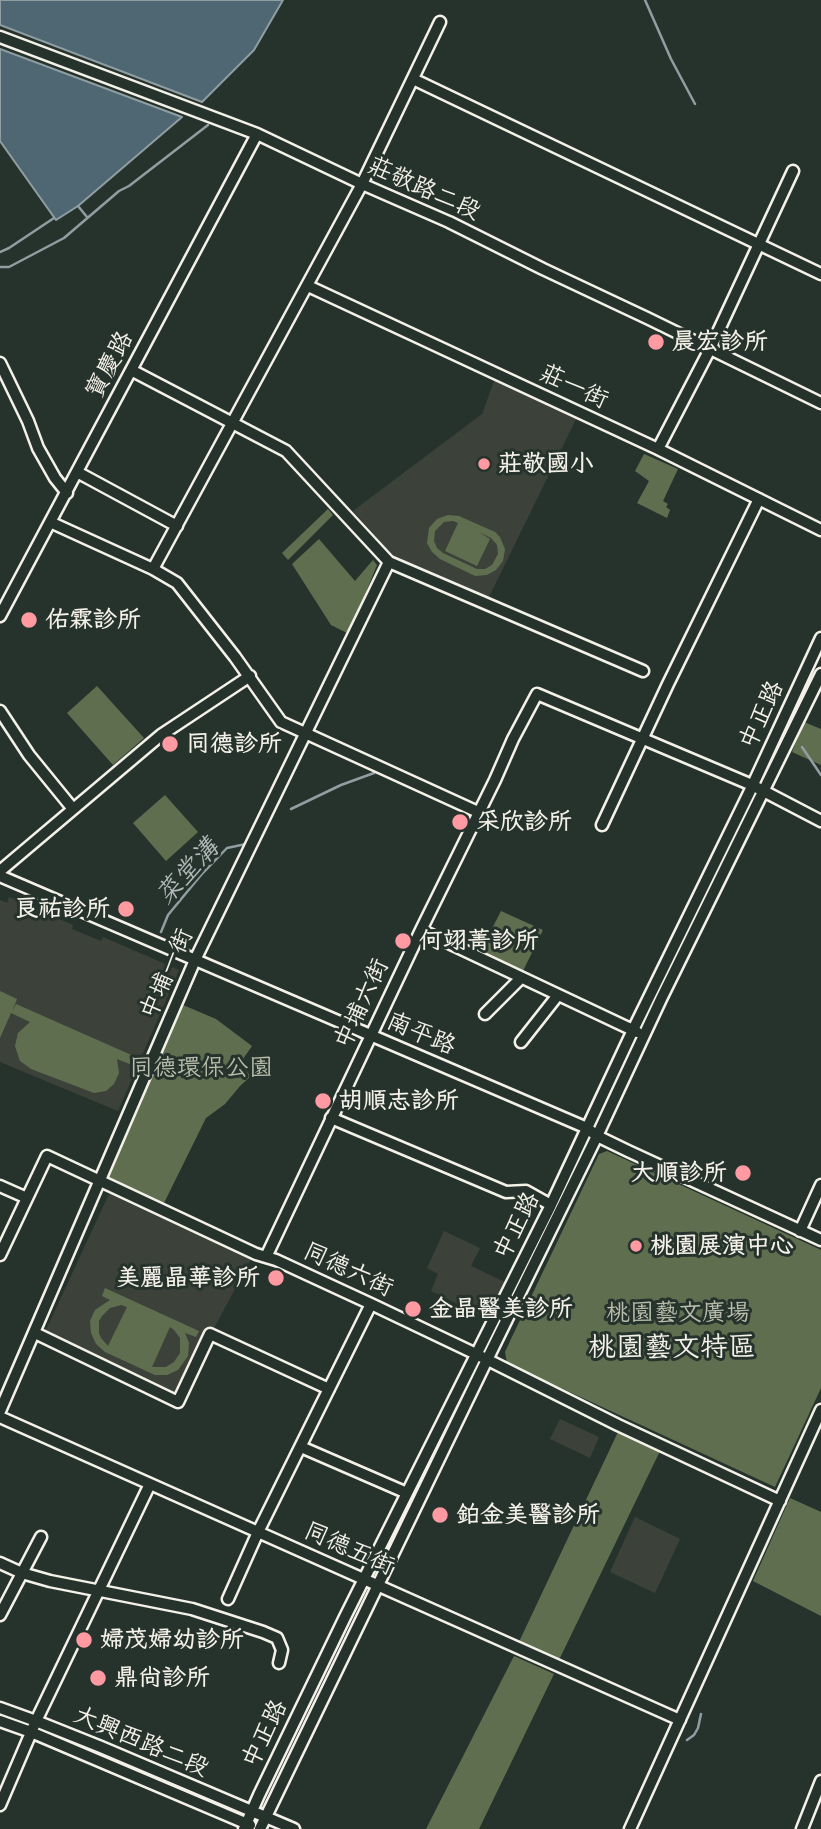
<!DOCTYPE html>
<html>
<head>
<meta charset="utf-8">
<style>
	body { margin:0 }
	canvas { display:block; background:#26332d }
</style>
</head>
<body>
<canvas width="821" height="1829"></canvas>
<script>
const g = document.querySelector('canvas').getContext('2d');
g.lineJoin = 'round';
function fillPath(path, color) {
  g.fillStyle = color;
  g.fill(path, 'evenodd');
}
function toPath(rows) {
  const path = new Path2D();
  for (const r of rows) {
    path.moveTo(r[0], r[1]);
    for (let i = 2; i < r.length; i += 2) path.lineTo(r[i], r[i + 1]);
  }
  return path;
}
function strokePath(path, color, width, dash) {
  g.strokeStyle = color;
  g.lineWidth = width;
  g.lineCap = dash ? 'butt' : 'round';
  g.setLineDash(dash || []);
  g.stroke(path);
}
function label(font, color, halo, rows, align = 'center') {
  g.font = font + ' "Playpen Sans","LXGW WenKai TC",sans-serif';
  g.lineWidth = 6;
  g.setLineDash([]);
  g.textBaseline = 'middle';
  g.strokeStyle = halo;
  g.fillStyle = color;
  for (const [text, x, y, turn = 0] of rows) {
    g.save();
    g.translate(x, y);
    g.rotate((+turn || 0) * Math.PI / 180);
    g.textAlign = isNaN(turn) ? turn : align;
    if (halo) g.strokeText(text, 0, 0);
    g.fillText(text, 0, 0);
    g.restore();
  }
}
fillPath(toPath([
	[495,379,577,417,489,597,396,559,353,511,482,414],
	[9,897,73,925,72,929,101,941,103,937,179,970,118,1111,0,1062,0,900,7,903],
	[109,1194,251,1259,213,1330,207,1328,175,1395,45,1332],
	[444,1231,480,1248,471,1266,507,1283,488,1319,431,1291,438,1274,427,1268],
	[560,1419,599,1437,590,1458,550,1439],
	[635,1517,680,1539,655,1593,610,1572]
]), '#3c4239');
fillPath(toPath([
	[644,454,678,469,663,501,668,504,666,507,670,510,667,518,637,503,649,481,635,471],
	[328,509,333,515,288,560,282,553],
	[448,515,459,516,495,532,500,537,505,549,503,561,496,570,487,575,475,576,440,559,432,552,427,543,429,528,437,519],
	[453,521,458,523,445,551,477,566,490,539,479,532,491,538,497,545,498,554,492,565,485,569,477,569,443,553,437,548,434,541,435,531,444,522],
	[319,539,355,581,373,560,377,565,349,634,331,625,292,564],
	[97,686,144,738,113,765,67,713],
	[804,722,821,729,821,765,792,752],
	[165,795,198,832,166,861,133,823],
	[501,911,543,930,523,971,480,952],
	[0,991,17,999,12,1012,16,1004,136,1057,132,1065,117,1059,119,1073,114,1084,106,1091,94,1093,31,1069,20,1061,15,1046,18,1033,30,1022,11,1013,0,1038],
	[183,1005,216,1019,252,1046,243,1059,244,1069,251,1076,240,1086,225,1104,206,1118,163,1205,107,1179],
	[607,1151,821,1250,821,1388,775,1487,507,1363,505,1352,511,1339,599,1154],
	[105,1288,199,1331,196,1337,185,1333,189,1343,188,1356,178,1370,167,1375,155,1375,105,1352,96,1344,91,1333,90,1321,95,1310,110,1300,102,1296],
	[121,1305,127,1307,108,1346,101,1338,99,1333,99,1321,102,1316,110,1308],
	[170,1327,174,1330,180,1338,180,1353,174,1362,166,1367,152,1367],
	[618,1432,660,1451,558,1662,518,1644],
	[790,1498,821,1512,821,1616,753,1581],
	[514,1656,554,1674,479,1829,426,1829]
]), '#606e50');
const water = toPath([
	[0,0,283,0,254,50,202,102,0,25,0,0],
	[0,49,182,117,78,206,56,220,0,141,0,49]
]);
fillPath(water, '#4e6773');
strokePath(water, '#909ea2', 2);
strokePath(toPath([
	[645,0,671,59,695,104],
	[78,206,87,217],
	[0,252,9,248,54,218],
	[0,267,9,267,64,238,119,191,129,186,208,125],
	[802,747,821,775],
	[291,809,341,785,374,773],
	[161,932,168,915,201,875,227,848,246,844],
	[687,1740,694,1735,698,1728,701,1714]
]), '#909ea2', 2.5);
const minor = toPath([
	[0,37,257,134,362,184,449,222,543,269,647,318,821,403],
	[413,79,821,274],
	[308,286,658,449,821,530],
	[0,363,28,421,38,448,55,478,67,493],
	[131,370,286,451,389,562,643,671],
	[658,449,710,349,793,171],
	[77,472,177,526],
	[50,522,153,569,177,583,235,657,281,722,478,812],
	[153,569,362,184,440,22],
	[0,616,257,134],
	[0,711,29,755,73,809],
	[602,825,668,684,759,499],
	[0,871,161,735,250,676],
	[0,876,587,1128,597,1136,628,1151,821,1240],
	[421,930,637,1032],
	[485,1014,521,978],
	[521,1042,558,995],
	[331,1118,506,1192,526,1191,551,1205],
	[0,1186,27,1198],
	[800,1231,821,1185],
	[0,1255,47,1156,256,1254,276,1260,371,1304,476,1354,618,1425,780,1501],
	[266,1257,421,930,495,780,513,739,537,694,752,785,821,821],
	[35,1333,178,1402,210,1334,329,1389],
	[0,1411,195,960,389,562],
	[0,1417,680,1720],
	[301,1447,407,1493],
	[0,1563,22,1573,50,1581,192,1609,263,1632,277,1638,282,1650,279,1663],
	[228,1599,258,1532,371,1304],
	[0,1615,41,1537],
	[0,1708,36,1721,101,1747,294,1829],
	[0,1721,31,1732,250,1825],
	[0,1805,36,1721,150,1484],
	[244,1829,259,1795,345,1617,551,1205,633,1030,749,793,821,638],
	[260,1829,483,1368,597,1136,661,999,821,674],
	[630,1829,821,1410],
	[802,1829,821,1781]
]);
strokePath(minor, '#f4f1e8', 15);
strokePath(minor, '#26332d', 10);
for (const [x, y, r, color] of [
	[656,342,9,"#ff9aa2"],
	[484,464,7,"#ff9aa2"],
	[29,620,9,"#ff9aa2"],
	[170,744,9,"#ff9aa2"],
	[460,822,9,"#ff9aa2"],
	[126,909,9,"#ff9aa2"],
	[403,941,9,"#ff9aa2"],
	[323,1101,9,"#ff9aa2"],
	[743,1173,9,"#ff9aa2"],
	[636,1246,7,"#ff9aa2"],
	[276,1278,9,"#ff9aa2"],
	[413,1309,9,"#ff9aa2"],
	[440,1515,9,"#ff9aa2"],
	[84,1640,9,"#ff9aa2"],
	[98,1678,9,"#ff9aa2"]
]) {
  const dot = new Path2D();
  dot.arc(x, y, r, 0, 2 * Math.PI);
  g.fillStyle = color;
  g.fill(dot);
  strokePath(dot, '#26332d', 2.5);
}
label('24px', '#f4f1e8', '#26332d', [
	["莊敬路二段",424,189,24],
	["寶慶路",110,365,-62],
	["莊一街",574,387,25],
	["中正路",762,715,-65],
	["中埔一街",167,974,-66],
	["中埔六街",362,1004,-65],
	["南平路",421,1034,23],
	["中正路",517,1226,-63],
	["同德六街",348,1270,25],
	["同德五街",349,1549,24],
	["中正路",265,1734,-64],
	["大興西路二段",141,1742,23]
]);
label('bold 24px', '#f4f1e8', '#26332d', [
	["晨宏診所",672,342],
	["莊敬國小",498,464],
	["佑霖診所",45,620],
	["同德診所",186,744],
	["采欣診所",476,822],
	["良祐診所",110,909,"right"],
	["何翊菁診所",419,941],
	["胡順志診所",339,1101],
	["大順診所",727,1173,"right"],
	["桃園展演中心",650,1246],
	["美麗晶華診所",260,1278,"right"],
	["金晶醫美診所",429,1309],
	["鉑金美醫診所",456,1515],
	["婦茂婦幼診所",100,1640],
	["鼎尚診所",114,1678]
], 'left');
label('24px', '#b9bdab', '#26332d', [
	["同德環保公園",201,1068],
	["桃園藝文廣場",678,1313]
]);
label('italic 26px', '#b2bab9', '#26332d', [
	["菜堂溝",188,872,-47]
]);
label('28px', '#f4f1e8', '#26332d', [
	["桃園藝文特區",672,1348]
]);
</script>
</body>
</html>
